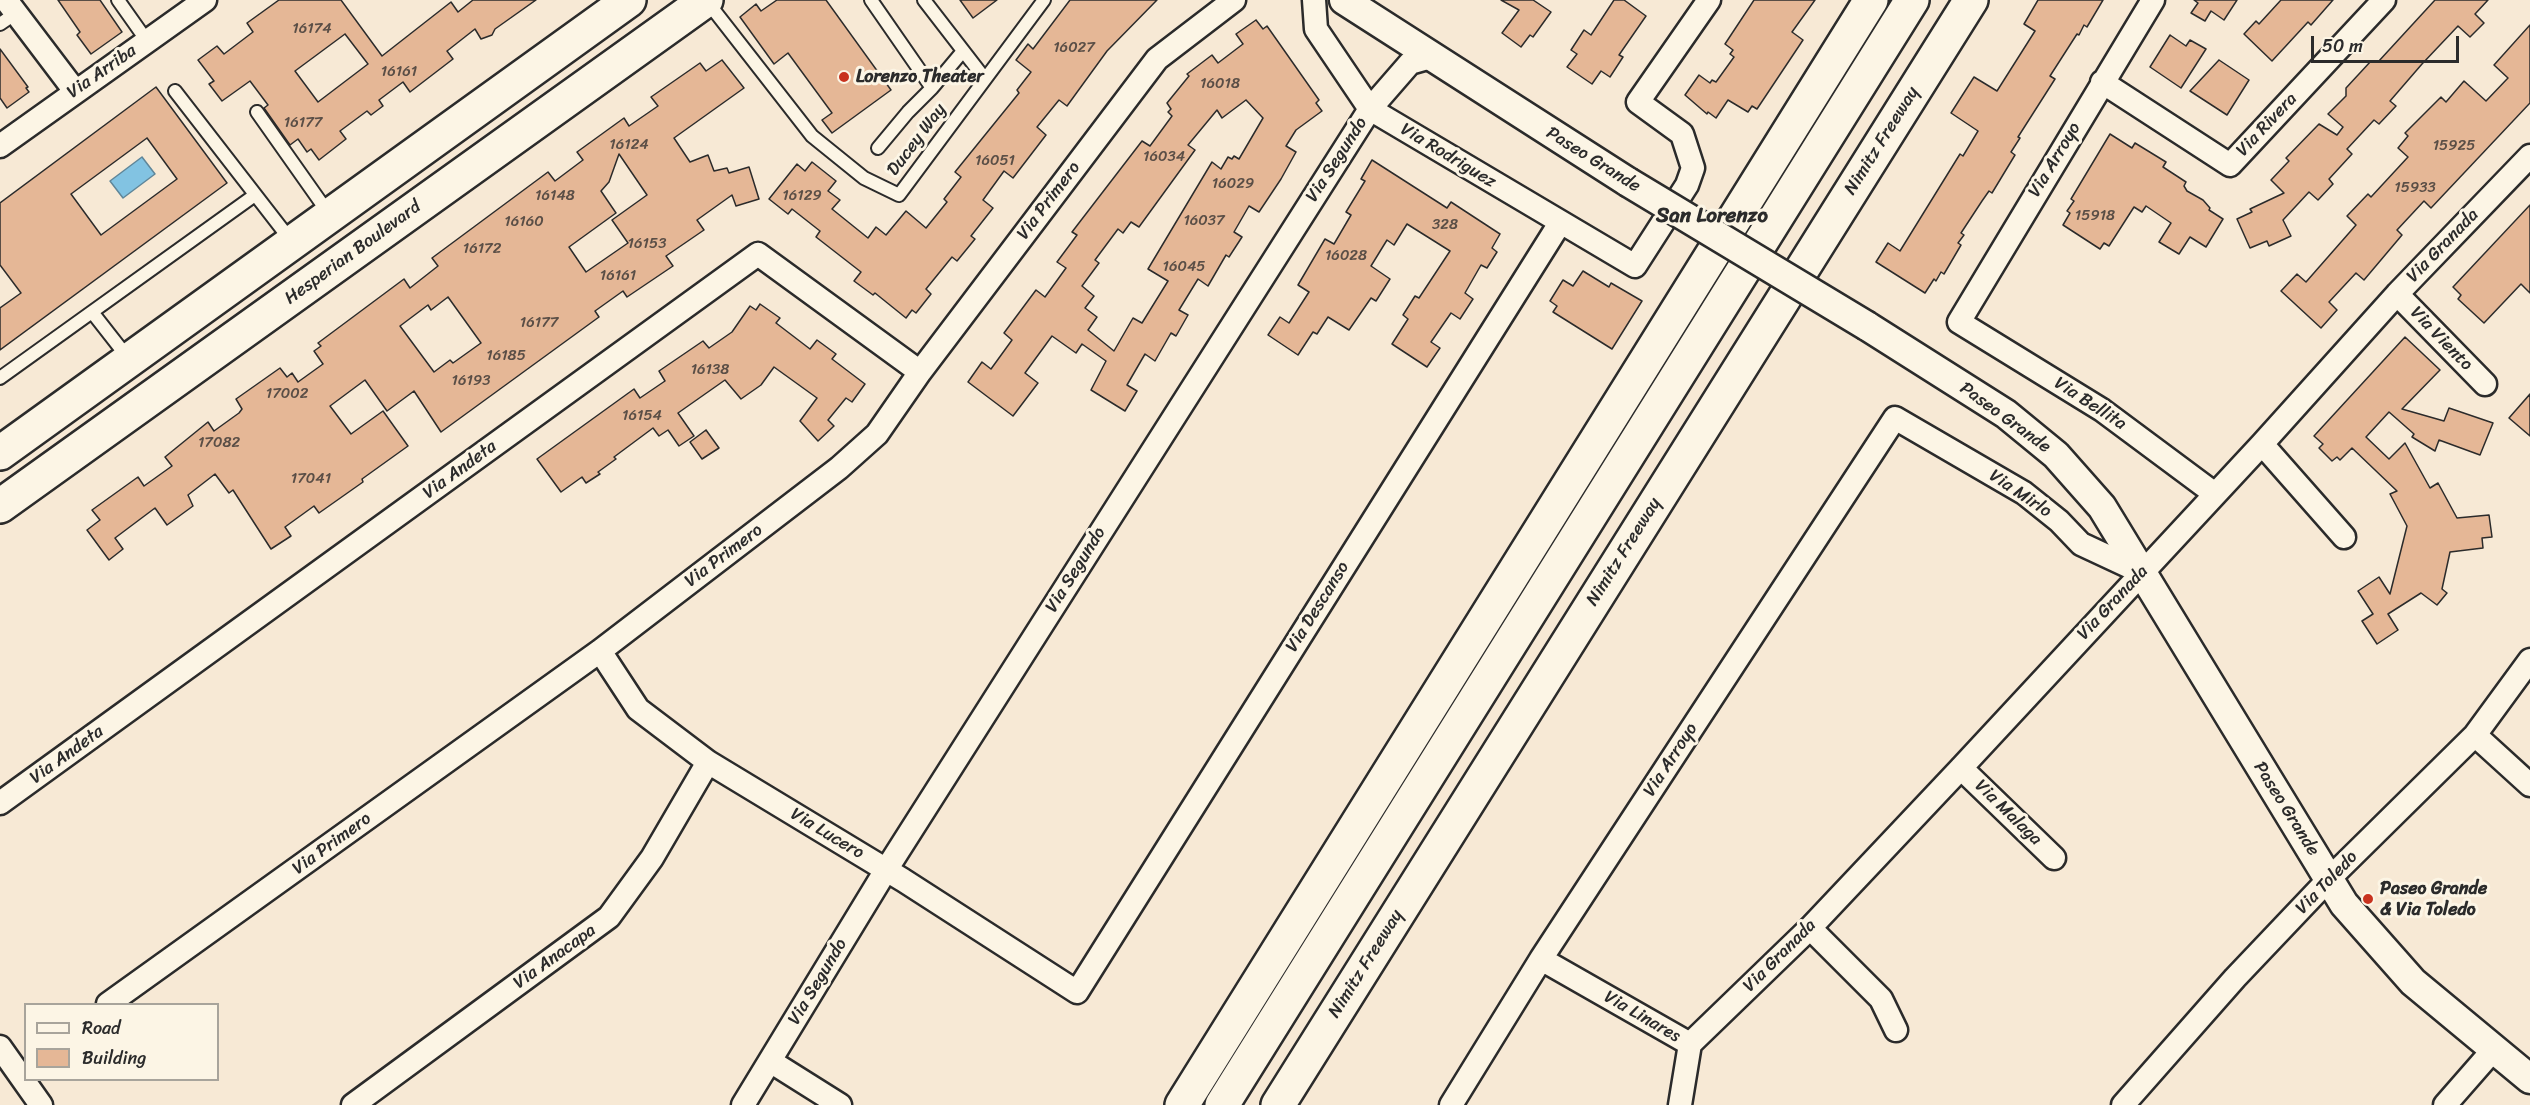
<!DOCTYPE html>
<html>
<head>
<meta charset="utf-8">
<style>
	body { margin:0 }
	#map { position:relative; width:2530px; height:1105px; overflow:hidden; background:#f7e9d5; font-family:Sriracha,sans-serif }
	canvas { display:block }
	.legend { position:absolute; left:24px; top:1003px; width:195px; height:78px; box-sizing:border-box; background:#fcf5e5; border:2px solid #a8a49b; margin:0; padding:8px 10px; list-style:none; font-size:18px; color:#2b2b2b }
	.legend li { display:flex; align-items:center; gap:12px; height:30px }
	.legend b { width:30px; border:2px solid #a8a49b }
	.scale { position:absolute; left:2311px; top:36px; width:148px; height:27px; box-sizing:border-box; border:3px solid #2b2b2b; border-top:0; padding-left:8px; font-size:18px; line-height:21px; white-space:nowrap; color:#2b2b2b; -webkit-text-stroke:4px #fcf5e5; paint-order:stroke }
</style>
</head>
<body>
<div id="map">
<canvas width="2530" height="1105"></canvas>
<ul class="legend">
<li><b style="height:8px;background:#fcf5e5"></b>Road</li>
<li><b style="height:16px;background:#e5b796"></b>Building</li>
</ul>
<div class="scale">50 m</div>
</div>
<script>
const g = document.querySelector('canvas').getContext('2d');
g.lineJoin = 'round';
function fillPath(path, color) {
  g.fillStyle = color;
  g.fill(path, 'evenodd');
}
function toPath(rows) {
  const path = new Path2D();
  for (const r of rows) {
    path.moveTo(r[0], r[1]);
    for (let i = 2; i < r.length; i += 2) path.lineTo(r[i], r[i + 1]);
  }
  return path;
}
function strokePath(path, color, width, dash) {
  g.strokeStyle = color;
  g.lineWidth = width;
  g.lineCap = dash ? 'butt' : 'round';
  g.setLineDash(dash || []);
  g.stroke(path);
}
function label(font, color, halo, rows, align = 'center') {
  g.font = font + ' Sriracha,sans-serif';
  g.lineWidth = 6;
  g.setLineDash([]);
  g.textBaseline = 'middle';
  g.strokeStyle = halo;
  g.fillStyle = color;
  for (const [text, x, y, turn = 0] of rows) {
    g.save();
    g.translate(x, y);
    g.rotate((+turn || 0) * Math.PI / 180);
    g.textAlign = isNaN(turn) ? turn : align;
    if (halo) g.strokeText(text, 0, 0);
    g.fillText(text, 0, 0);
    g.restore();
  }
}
const water = toPath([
	[142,157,155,174,123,198,110,181,142,157]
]);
fillPath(water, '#82c3e2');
strokePath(water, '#5f8699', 1.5);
const building = toPath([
	[58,0,100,0,122,32,91,54,77,35,80,32,58,0],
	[279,0,341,0,382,56,451,2,458,12,473,0,536,0,495,29,492,35,481,39,475,29,447,51,453,59,410,92,403,82,379,100,383,106,371,115,367,111,340,131,346,139,319,160,311,149,307,152,298,139,290,145,264,108,268,105,250,81,222,101,209,84,214,81,198,60,217,46,224,54,253,32,247,23,279,0],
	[345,34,368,64,318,102,295,71,345,34],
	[777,0,826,0,891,90,832,133,822,120,832,113,788,53,774,64,740,17,756,4,761,11,777,0],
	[960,0,997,0,973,18,960,0],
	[1070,0,1157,0,1107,51,1067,106,1059,100,1037,127,1046,135,1013,178,1004,171,983,200,993,208,971,236,975,239,957,261,952,257,926,289,931,294,916,313,912,310,906,318,875,293,873,295,854,281,861,272,816,237,820,231,792,209,788,214,769,199,797,164,805,171,812,162,836,181,828,191,840,200,832,209,868,238,876,227,886,235,906,211,926,228,947,202,944,199,961,177,955,172,1019,93,1017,90,1031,72,1016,60,1028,44,1033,49,1070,0],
	[1501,0,1533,0,1551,12,1533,37,1530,35,1521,47,1502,33,1519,10,1501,0],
	[1614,0,1624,0,1646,16,1619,55,1623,57,1610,77,1601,71,1592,84,1567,67,1577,54,1571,50,1584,30,1591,35,1614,0],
	[1754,0,1815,0,1792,32,1803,40,1757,109,1752,106,1748,112,1728,100,1716,118,1708,112,1707,114,1685,95,1699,75,1710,83,1712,80,1716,82,1734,57,1730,54,1733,50,1725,44,1754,0],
	[2038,0,2103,0,2087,27,2084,25,2079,35,2077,34,2050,76,2055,79,2018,137,2020,138,2011,152,2015,155,1992,193,1989,191,1982,201,1961,233,1964,235,1958,243,1961,245,1944,274,1941,272,1936,281,1934,279,1925,293,1876,262,1888,243,1900,251,1960,154,1963,156,1978,131,1951,113,1974,77,1997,91,2035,31,2024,24,2038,0],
	[2194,0,2237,0,2224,20,2211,11,2205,21,2191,13,2198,3,2194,0],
	[2281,0,2333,0,2311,25,2308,22,2272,61,2244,34,2256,21,2259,24,2281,0],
	[2435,0,2488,0,2475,14,2484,23,2470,37,2458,26,2422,64,2390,101,2396,106,2379,124,2374,120,2347,149,2352,154,2329,179,2333,184,2318,200,2309,192,2283,220,2291,236,2269,246,2267,241,2250,248,2237,219,2252,212,2250,209,2284,193,2271,180,2289,161,2286,158,2319,124,2337,135,2343,127,2328,114,2346,96,2346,88,2371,61,2378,62,2435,0],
	[1256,20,1263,29,1267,26,1319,100,1316,103,1322,111,1296,130,1286,146,1296,152,1281,179,1259,212,1249,206,1234,232,1242,237,1229,257,1226,255,1208,286,1198,279,1179,310,1188,315,1176,336,1171,333,1155,361,1145,354,1127,385,1137,391,1125,411,1091,390,1106,361,1082,344,1076,353,1052,336,1025,373,1038,383,1013,416,968,382,982,362,991,369,1012,340,1004,333,1036,290,1045,297,1066,268,1057,262,1077,235,1072,232,1142,141,1150,146,1172,116,1168,112,1171,109,1167,103,1189,76,1187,74,1212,55,1218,63,1243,44,1236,34,1256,20],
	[1246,100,1263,118,1239,159,1234,156,1232,159,1228,157,1221,169,1212,162,1148,269,1168,281,1142,323,1133,318,1114,351,1088,330,1097,317,1085,308,1094,296,1082,286,1099,263,1095,260,1118,229,1123,233,1131,222,1139,227,1195,150,1188,145,1217,110,1222,118,1246,100],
	[2530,25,2530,103,2431,208,2424,201,2397,230,2402,235,2364,280,2356,273,2329,302,2337,310,2321,328,2281,291,2297,274,2306,282,2356,225,2347,216,2368,194,2371,197,2408,157,2398,148,2408,136,2405,133,2441,97,2446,102,2464,81,2486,101,2508,78,2494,65,2530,25],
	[2170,35,2186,46,2190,40,2206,49,2181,88,2150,67,2170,35],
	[0,49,28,87,26,88,29,92,7,108,0,98,0,49],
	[722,60,744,88,674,138,690,162,708,155,714,171,727,168,729,173,749,167,759,199,736,206,732,195,697,220,704,230,666,256,673,266,627,297,623,291,595,311,599,317,441,432,414,391,387,411,365,380,330,406,351,434,383,411,408,446,362,479,363,482,319,513,314,506,285,527,291,536,271,549,233,490,229,493,215,474,188,495,193,506,167,525,155,508,115,538,123,549,109,560,87,530,100,520,92,510,138,477,144,486,172,466,165,457,208,422,214,431,239,413,242,409,236,399,280,368,287,377,292,373,298,382,323,364,314,351,321,346,318,343,404,279,410,288,438,266,432,258,548,172,555,181,583,160,577,152,624,118,629,126,658,106,651,97,700,63,706,71,722,60],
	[619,154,647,195,612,220,628,243,586,272,569,247,616,213,601,191,609,182,619,154],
	[448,297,481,343,453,363,450,360,434,372,400,326,428,305,431,310,448,297],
	[2219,60,2249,80,2227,115,2190,91,2219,60],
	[156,87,227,183,0,350,0,308,21,293,0,265,0,203,156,87],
	[147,138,177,179,101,235,71,194,147,138],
	[2110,134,2132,148,2135,143,2166,162,2163,167,2186,182,2184,186,2187,191,2203,200,2210,208,2209,210,2223,219,2206,247,2190,237,2179,254,2159,242,2171,223,2146,206,2142,212,2134,207,2109,246,2104,243,2100,249,2063,225,2070,213,2067,211,2074,201,2071,199,2110,134],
	[1372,160,1447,208,1451,202,1500,234,1492,248,1497,252,1487,268,1481,265,1465,293,1473,299,1460,319,1451,313,1431,342,1440,348,1427,367,1392,344,1408,319,1403,315,1415,296,1419,298,1450,251,1407,224,1394,245,1387,240,1371,266,1390,279,1376,301,1371,298,1349,330,1328,317,1317,334,1313,332,1298,355,1268,335,1280,317,1289,323,1309,292,1298,285,1325,239,1334,244,1351,215,1346,212,1365,181,1361,179,1372,160],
	[2530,205,2530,293,2521,284,2484,323,2458,299,2461,295,2453,287,2530,205],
	[1583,271,1609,287,1611,283,1642,301,1612,349,1553,312,1557,306,1550,301,1563,280,1573,286,1583,271],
	[760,304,780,318,776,323,810,349,817,340,836,354,832,359,865,384,852,402,846,398,828,420,834,426,818,441,800,421,817,398,774,367,761,385,741,399,725,380,678,413,694,436,679,446,668,430,659,436,653,428,614,457,616,459,598,472,600,474,586,483,582,477,561,492,537,459,634,389,640,398,665,381,659,371,703,341,709,348,732,332,750,306,756,310,760,304],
	[2405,337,2440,370,2402,409,2444,421,2449,408,2493,423,2480,455,2439,440,2435,451,2412,437,2414,434,2389,412,2366,437,2389,459,2405,443,2430,488,2438,483,2457,518,2489,515,2492,537,2482,538,2483,548,2450,552,2442,589,2447,593,2437,605,2421,593,2388,614,2398,630,2377,644,2362,621,2373,614,2358,591,2379,577,2390,594,2407,526,2390,494,2397,491,2352,448,2340,460,2337,457,2332,461,2319,448,2323,444,2314,436,2405,337],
	[2530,394,2530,436,2509,418,2530,394],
	[706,430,719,448,702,459,690,442,706,430]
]);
fillPath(building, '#e5b796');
strokePath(building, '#2b2b2b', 1.5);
const service = toPath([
	[118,0,147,41],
	[706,0,812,136,864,178,899,195,1044,0],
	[871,0,932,88,963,51],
	[924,0,985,79],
	[0,24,16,13],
	[175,91,292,242],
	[257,112,329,214],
	[878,148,908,112,932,88],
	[92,312,128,358],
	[0,378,255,195]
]);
const minor = toPath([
	[6,0,75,91],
	[1314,0,1316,29,1370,109,1635,266,1687,185,1693,168,1682,134,1638,102,1709,0],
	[2153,0,1959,322,2102,410,2215,494],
	[2102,82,2230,165,2384,0],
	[0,146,205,0],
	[2397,294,2485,384],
	[2262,444,2344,537],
	[600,651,638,709,708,762,903,880,1077,992,1560,223],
	[2475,735,2530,785],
	[1961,768,2054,858],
	[0,803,758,254,920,372],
	[1810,928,1881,999,1896,1030],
	[1541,959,1690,1044,1680,1105],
	[108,1004,600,651,839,468,877,434,920,372,1157,59,1234,0],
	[1690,1044,1810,928,1961,768,2262,444,2397,294,2530,156],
	[0,1047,41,1105],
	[770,1061,840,1105],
	[353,1105,609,917,652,858,708,762],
	[743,1105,886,870,1370,109,1410,63,1431,57],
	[1451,1105,1541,959,1895,418,2024,493,2059,521,2081,544,2141,572],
	[2123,1105,2235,978,2329,879,2475,735,2530,660],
	[2445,1105,2494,1049]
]);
const tertiary = toPath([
	[1344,0,1628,182],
	[1867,326,2006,414,2056,455,2102,507,2344,904,2413,982,2530,1079]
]);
const primary = toPath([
	[0,453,629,0],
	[0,506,706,0]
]);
const motorway = toPath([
	[1182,1105,1871,0],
	[1222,1105,1912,0],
	[1278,1105,1971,0]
]);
strokePath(service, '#2b2b2b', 16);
strokePath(minor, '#2b2b2b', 27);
strokePath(tertiary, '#2b2b2b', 33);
strokePath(primary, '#2b2b2b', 38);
strokePath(motorway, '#2b2b2b', 38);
strokePath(service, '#fcf5e5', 12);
strokePath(minor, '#fcf5e5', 22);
strokePath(tertiary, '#fcf5e5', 28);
strokePath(primary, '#fcf5e5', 33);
strokePath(motorway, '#fcf5e5', 33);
const tertiaryBridge = toPath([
	[1628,182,1867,326]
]);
strokePath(tertiaryBridge, '#2b2b2b', 33, []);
strokePath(tertiaryBridge, '#fcf5e5', 28);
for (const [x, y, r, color] of [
	[844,77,6,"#c8321e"],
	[2368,899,6,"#c8321e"]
]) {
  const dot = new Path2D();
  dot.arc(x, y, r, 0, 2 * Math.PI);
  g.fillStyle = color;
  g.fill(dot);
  strokePath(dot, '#fcf5e5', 2);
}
label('15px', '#5a4e46', null, [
	["16174",312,29],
	["16027",1074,48],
	["16161",399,72],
	["16018",1220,84],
	["16177",303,123],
	["16124",629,145],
	["15925",2454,146],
	["16034",1164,157],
	["16051",995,161],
	["16029",1233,184],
	["15933",2415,188],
	["16148",555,196],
	["16129",802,196],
	["15918",2095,216],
	["16037",1204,221],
	["16160",524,222],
	["328",1445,225],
	["16153",647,244],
	["16172",482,249],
	["16028",1346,256],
	["16045",1184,267],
	["16161",618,276],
	["16177",539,323],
	["16185",506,356],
	["16138",710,370],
	["16193",471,381],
	["17002",287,394],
	["16154",642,416],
	["17082",219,443],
	["17041",311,479]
]);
label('18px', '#2b2b2b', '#fcf5e5', [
	["Via Arriba",102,72,-35],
	["Via Rivera",2267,125,-47],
	["Ducey Way",917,140,-53],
	["Nimitz Freeway",1882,141,-58],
	["Via Rodriguez",1448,156,31],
	["Via Segundo",1337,160,-57],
	["Paseo Grande",1593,160,32],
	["Via Arroyo",2055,160,-59],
	["Via Primero",1049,201,-53],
	["Via Granada",2443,246,-46],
	["Hesperian Boulevard",353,253,-36],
	["Via Viento",2441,339,46],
	["Via Bellita",2090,404,33],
	["Paseo Grande",2005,418,36],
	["Via Andeta",460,470,-36],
	["Via Mirlo",2020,494,34],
	["Nimitz Freeway",1624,552,-58],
	["Via Primero",724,556,-37],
	["Via Segundo",1076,570,-58],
	["Via Granada",2113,603,-47],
	["Via Descanso",1318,607,-58],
	["Via Andeta",67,755,-36],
	["Via Arroyo",1671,760,-57],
	["Paseo Grande",2286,809,58],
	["Via Malaga",2008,813,44],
	["Via Lucero",827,834,31],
	["Via Primero",332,844,-36],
	["Via Toledo",2327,883,-46],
	["Via Granada",1780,956,-45],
	["Via Anacapa",555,957,-36],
	["Nimitz Freeway",1366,964,-58],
	["Via Segundo",818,982,-59],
	["Via Linares",1642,1017,30]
]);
label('bold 18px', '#2b2b2b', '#fcf5e5', [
	["Lorenzo Theater",856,77],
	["Paseo Grande",2380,889],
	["& Via Toledo",2380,910]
], 'left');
label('bold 21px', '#2b2b2b', '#fcf5e5', [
	["San Lorenzo",1712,217]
]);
</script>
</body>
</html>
